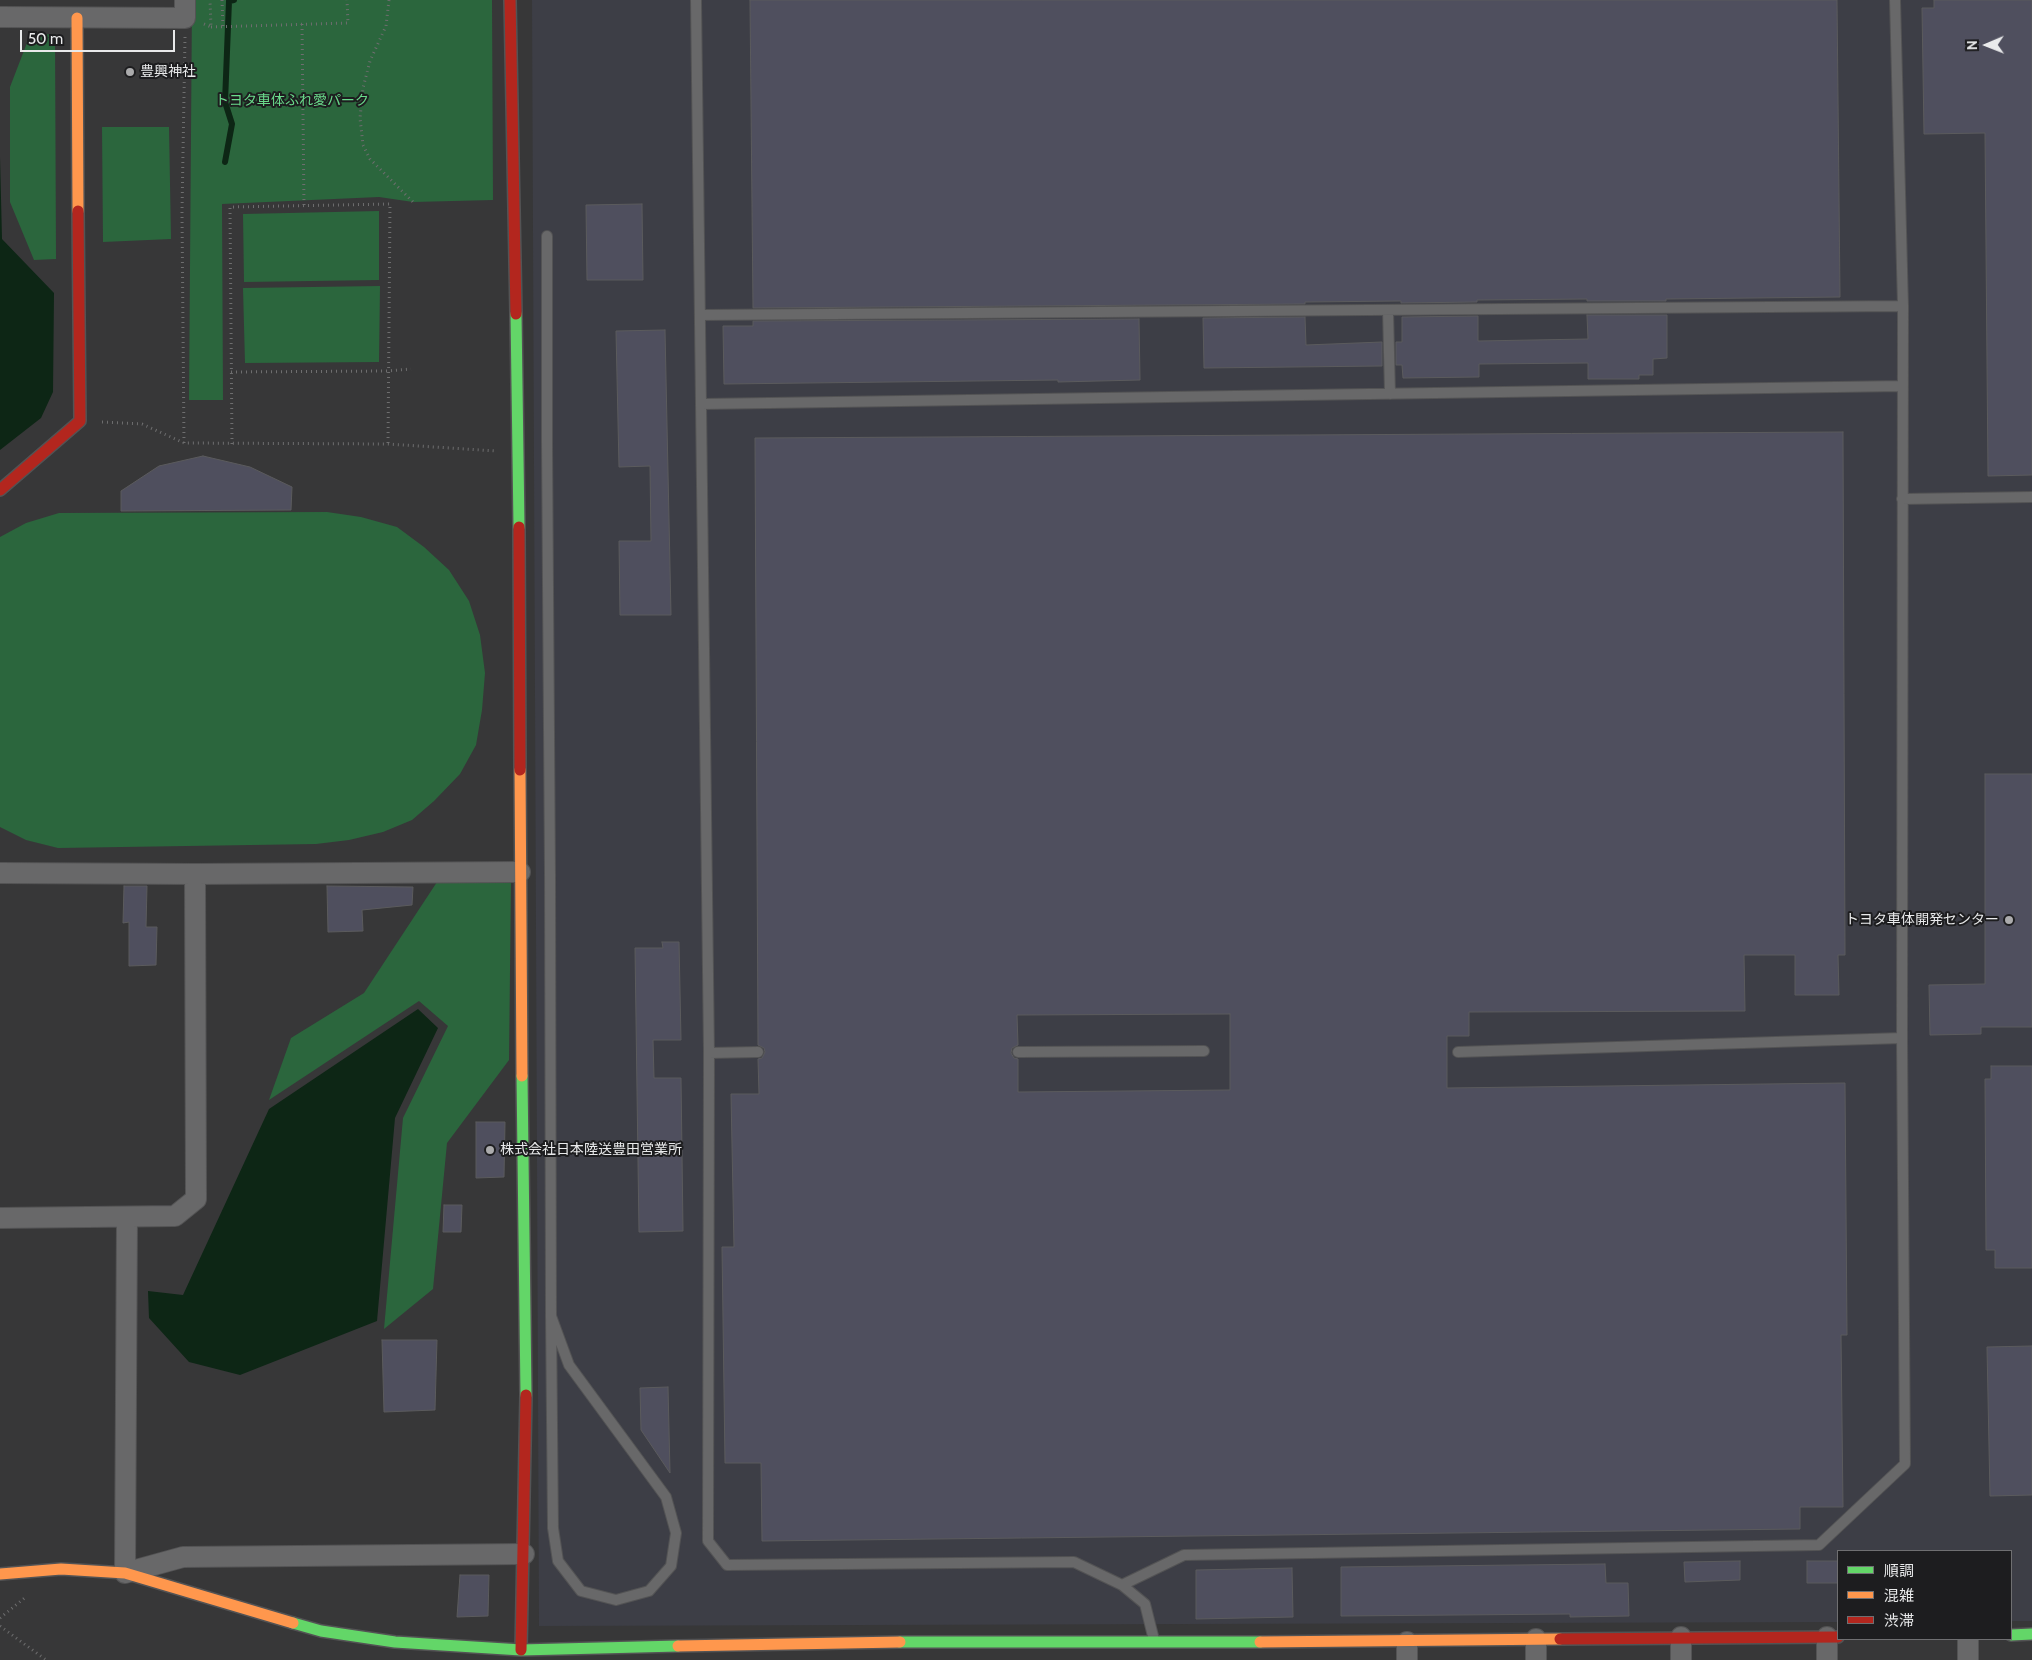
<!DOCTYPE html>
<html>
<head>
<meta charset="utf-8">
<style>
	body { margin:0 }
	#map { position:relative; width:2032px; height:1660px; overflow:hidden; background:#373738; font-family:Cabin,"Noto Sans JP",sans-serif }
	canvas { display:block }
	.legend { position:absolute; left:1837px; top:1550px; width:175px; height:90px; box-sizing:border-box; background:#1d1d1f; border:1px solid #6f6f71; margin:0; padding:6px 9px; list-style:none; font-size:15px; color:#e9eaeb }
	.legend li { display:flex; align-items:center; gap:10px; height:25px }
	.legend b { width:25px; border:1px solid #6f6f71 }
	.north { position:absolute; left:1962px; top:20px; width:50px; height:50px; -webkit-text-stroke:4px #1d1d1f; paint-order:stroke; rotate:269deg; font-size:14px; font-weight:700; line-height:20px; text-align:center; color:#e9eaeb }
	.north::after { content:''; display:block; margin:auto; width:18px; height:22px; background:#e9eaeb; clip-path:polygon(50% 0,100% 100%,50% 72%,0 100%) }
	.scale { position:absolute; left:20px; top:30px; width:155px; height:22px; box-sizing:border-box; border:2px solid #e9eaeb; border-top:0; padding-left:6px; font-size:15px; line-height:18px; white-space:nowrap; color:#e9eaeb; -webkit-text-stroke:4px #1d1d1f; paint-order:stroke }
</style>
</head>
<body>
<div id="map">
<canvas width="2032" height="1660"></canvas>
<ul class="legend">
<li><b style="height:6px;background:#63d668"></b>順調</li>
<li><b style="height:6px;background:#ff974d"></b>混雑</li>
<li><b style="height:6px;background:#b3261e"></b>渋滞</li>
</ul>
<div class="north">N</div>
<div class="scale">50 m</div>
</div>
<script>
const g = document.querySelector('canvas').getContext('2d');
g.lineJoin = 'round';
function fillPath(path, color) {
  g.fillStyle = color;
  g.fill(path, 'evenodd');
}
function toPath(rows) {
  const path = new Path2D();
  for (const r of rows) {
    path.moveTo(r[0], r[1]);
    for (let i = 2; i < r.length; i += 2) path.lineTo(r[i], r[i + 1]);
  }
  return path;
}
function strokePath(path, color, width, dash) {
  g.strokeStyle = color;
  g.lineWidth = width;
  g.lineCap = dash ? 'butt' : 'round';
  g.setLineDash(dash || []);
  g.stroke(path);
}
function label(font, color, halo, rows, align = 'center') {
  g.font = font + ' Cabin,"Noto Sans JP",sans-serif';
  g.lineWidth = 4;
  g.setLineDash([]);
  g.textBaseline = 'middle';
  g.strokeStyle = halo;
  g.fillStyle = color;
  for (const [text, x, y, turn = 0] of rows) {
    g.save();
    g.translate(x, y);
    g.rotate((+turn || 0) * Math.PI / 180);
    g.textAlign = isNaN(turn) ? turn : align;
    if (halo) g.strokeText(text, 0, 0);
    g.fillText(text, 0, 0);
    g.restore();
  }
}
fillPath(toPath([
	[532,0,2032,0,2032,1621,2011,1621,2011,1551,1838,1551,1838,1622,539,1626]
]), '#3d3e46');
fillPath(toPath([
	[192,0,492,0,493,200,413,202,379,197,222,204,223,400,189,400],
	[55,34,56,259,34,260,10,202,10,87,30,35],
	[102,127,169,127,171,239,103,242],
	[379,211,379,280,244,282,243,214],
	[380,286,379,362,245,363,243,288],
	[327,512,361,517,397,527,424,547,449,570,469,601,480,635,485,673,482,710,476,745,460,774,434,801,412,820,383,832,349,840,316,844,58,848,26,840,0,827,0,537,26,523,59,513],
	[511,881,509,1060,447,1143,433,1289,384,1329,403,1118,448,1026,419,1001,269,1100,291,1038,364,993,437,882]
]), '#2b663d');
fillPath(toPath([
	[0,157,2,239,54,293,53,392,41,418,0,450],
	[418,1009,438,1028,395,1118,377,1321,240,1375,189,1362,149,1318,148,1291,183,1295,269,1109]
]), '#0d2615');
strokePath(toPath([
	[225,162,232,124,225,102,229,1,234,0]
]), '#0d2615', 6);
const building = toPath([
	[750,0,1837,0,1840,297,1666,299,1666,301,1587,301,1587,299,1477,300,1477,302,1401,303,1401,301,1305,302,1305,304,753,308,750,0],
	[1934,0,2032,0,2032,475,1988,476,1985,133,1924,134,1922,8,1934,8,1934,0],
	[642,204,643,280,587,280,586,205,642,204],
	[1587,315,1667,315,1667,358,1653,359,1653,375,1639,375,1639,379,1588,379,1588,363,1479,364,1479,377,1403,378,1402,365,1396,365,1396,342,1402,342,1402,317,1478,316,1478,341,1588,339,1587,315],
	[1305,317,1306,345,1382,342,1382,366,1204,368,1203,318,1305,317],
	[1139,319,1140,380,1058,382,1058,380,724,384,723,326,753,326,753,321,1139,319],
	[665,330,671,615,620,615,619,541,651,541,650,466,619,467,616,331,665,330],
	[1843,432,1845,955,1838,955,1839,995,1795,995,1795,955,1744,955,1745,1011,1469,1012,1469,1036,1447,1036,1447,1088,1845,1083,1847,1335,1841,1335,1843,1507,1800,1507,1800,1529,762,1541,761,1463,725,1463,722,1247,734,1247,731,1094,759,1094,758,1059,762,1058,765,1052,764,1048,758,1045,755,438,1843,432],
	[1230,1014,1230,1090,1018,1092,1018,1059,1014,1058,1011,1053,1012,1048,1018,1045,1017,1015,1230,1014],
	[203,456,250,467,292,487,291,510,121,511,121,491,159,466,203,456],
	[1985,774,2032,774,2032,1027,1981,1027,1981,1034,1930,1035,1929,985,1985,984,1985,774],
	[124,886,147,886,146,927,157,927,156,965,129,966,129,922,123,923,124,886],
	[327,886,413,887,412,905,362,910,363,931,328,932,327,886],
	[662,942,679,942,681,1040,653,1040,654,1078,681,1078,683,1231,639,1232,635,948,663,948,662,942],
	[1991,1066,2032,1066,2032,1268,1995,1268,1995,1250,1986,1250,1985,1079,1991,1079,1991,1066],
	[476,1122,505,1122,504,1177,476,1178,476,1122],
	[444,1205,462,1205,461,1232,443,1232,444,1205],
	[382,1340,437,1340,435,1410,384,1412,382,1340],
	[2032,1346,2032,1495,1990,1496,1987,1347,2032,1346],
	[668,1387,670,1473,641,1430,640,1388,668,1387],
	[1740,1561,1740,1580,1685,1582,1684,1562,1740,1561],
	[1807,1561,1838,1561,1838,1583,1807,1583,1807,1561],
	[1605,1564,1606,1583,1628,1583,1629,1616,1570,1617,1570,1614,1341,1616,1341,1567,1605,1564],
	[1292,1568,1293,1617,1196,1619,1196,1570,1292,1568],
	[460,1575,489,1575,488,1616,457,1617,460,1575]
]);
fillPath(building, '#4f4f5e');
strokePath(building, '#5b5b5d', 1);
const lane = toPath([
	[696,0,709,1053,708,1541,727,1565,1074,1562,1122,1585,1184,1555,1819,1545,1905,1464,1902,1038,1903,306,1895,0],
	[547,236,547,442,550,874,551,1316,553,1528,558,1561,581,1591,616,1600,649,1591,671,1566,676,1533,666,1497,569,1365,551,1316],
	[1388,310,1390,394],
	[700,315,1903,306],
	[702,404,1902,386],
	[1902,499,2032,497],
	[1018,1052,1204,1051],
	[1458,1052,1902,1038],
	[709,1053,758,1052],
	[1122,1585,1145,1604,1154,1640]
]);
const street = toPath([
	[0,17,185,18,185,0],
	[0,873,195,874,520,872],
	[127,1217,125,1573,183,1557,524,1554],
	[0,1218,175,1216,196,1199,195,874],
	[1681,1637,1681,1660],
	[1827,1637,1827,1660],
	[1536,1639,1536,1660],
	[1968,1639,1968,1660],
	[1407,1642,1407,1660]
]);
const fast = toPath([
	[516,314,519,527],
	[522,1076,526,1395],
	[293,1623,321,1631,395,1642,521,1650,678,1646],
	[2011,1635,2032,1634],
	[900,1642,1260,1642]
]);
const slow = toPath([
	[77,18,78,211],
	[520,770,522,1076],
	[0,1574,61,1569,125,1573,293,1623],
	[1260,1642,1560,1639],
	[678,1646,900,1642]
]);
const jam = toPath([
	[510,0,516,314],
	[0,490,80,421,78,211],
	[519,527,520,770],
	[1560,1639,1838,1637],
	[521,1650,526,1395]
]);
strokePath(lane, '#535354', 12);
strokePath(street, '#535354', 22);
strokePath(fast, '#535354', 14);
strokePath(slow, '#535354', 14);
strokePath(jam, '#535354', 14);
strokePath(toPath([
	[222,0,223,27],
	[389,0,386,26,370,61,363,88,360,118,363,145,370,159,413,202],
	[204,24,211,27,210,0],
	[302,24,304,205],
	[211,27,348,23,347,0],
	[231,372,387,371,411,369],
	[102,422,142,424,184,443,388,444,496,451],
	[184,443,182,212,185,37],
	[232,444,230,207,390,204,388,444],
	[0,1618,27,1596],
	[0,1626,46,1660]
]), '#6e6e6f', 3, [1, 4]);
strokePath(lane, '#686869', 10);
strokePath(street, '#686869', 20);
strokePath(fast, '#63d668', 11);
strokePath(slow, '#ff974d', 11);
strokePath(jam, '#b3261e', 11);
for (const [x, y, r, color] of [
	[130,72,5,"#ababac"],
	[2009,920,5,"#ababac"],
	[490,1150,5,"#ababac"]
]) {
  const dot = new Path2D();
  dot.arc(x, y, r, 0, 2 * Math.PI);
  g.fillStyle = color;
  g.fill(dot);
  strokePath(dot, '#1d1d1f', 2);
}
label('14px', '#e9eaeb', '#1d1d1f', [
	["豊興神社",140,72],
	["トヨタ車体開発センター",1999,920,"right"],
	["株式会社日本陸送豊田営業所",500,1150]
], 'left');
label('14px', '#6ada8b', '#1d1d1f', [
	["トヨタ車体ふれ愛パーク",292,101]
]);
</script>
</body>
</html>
